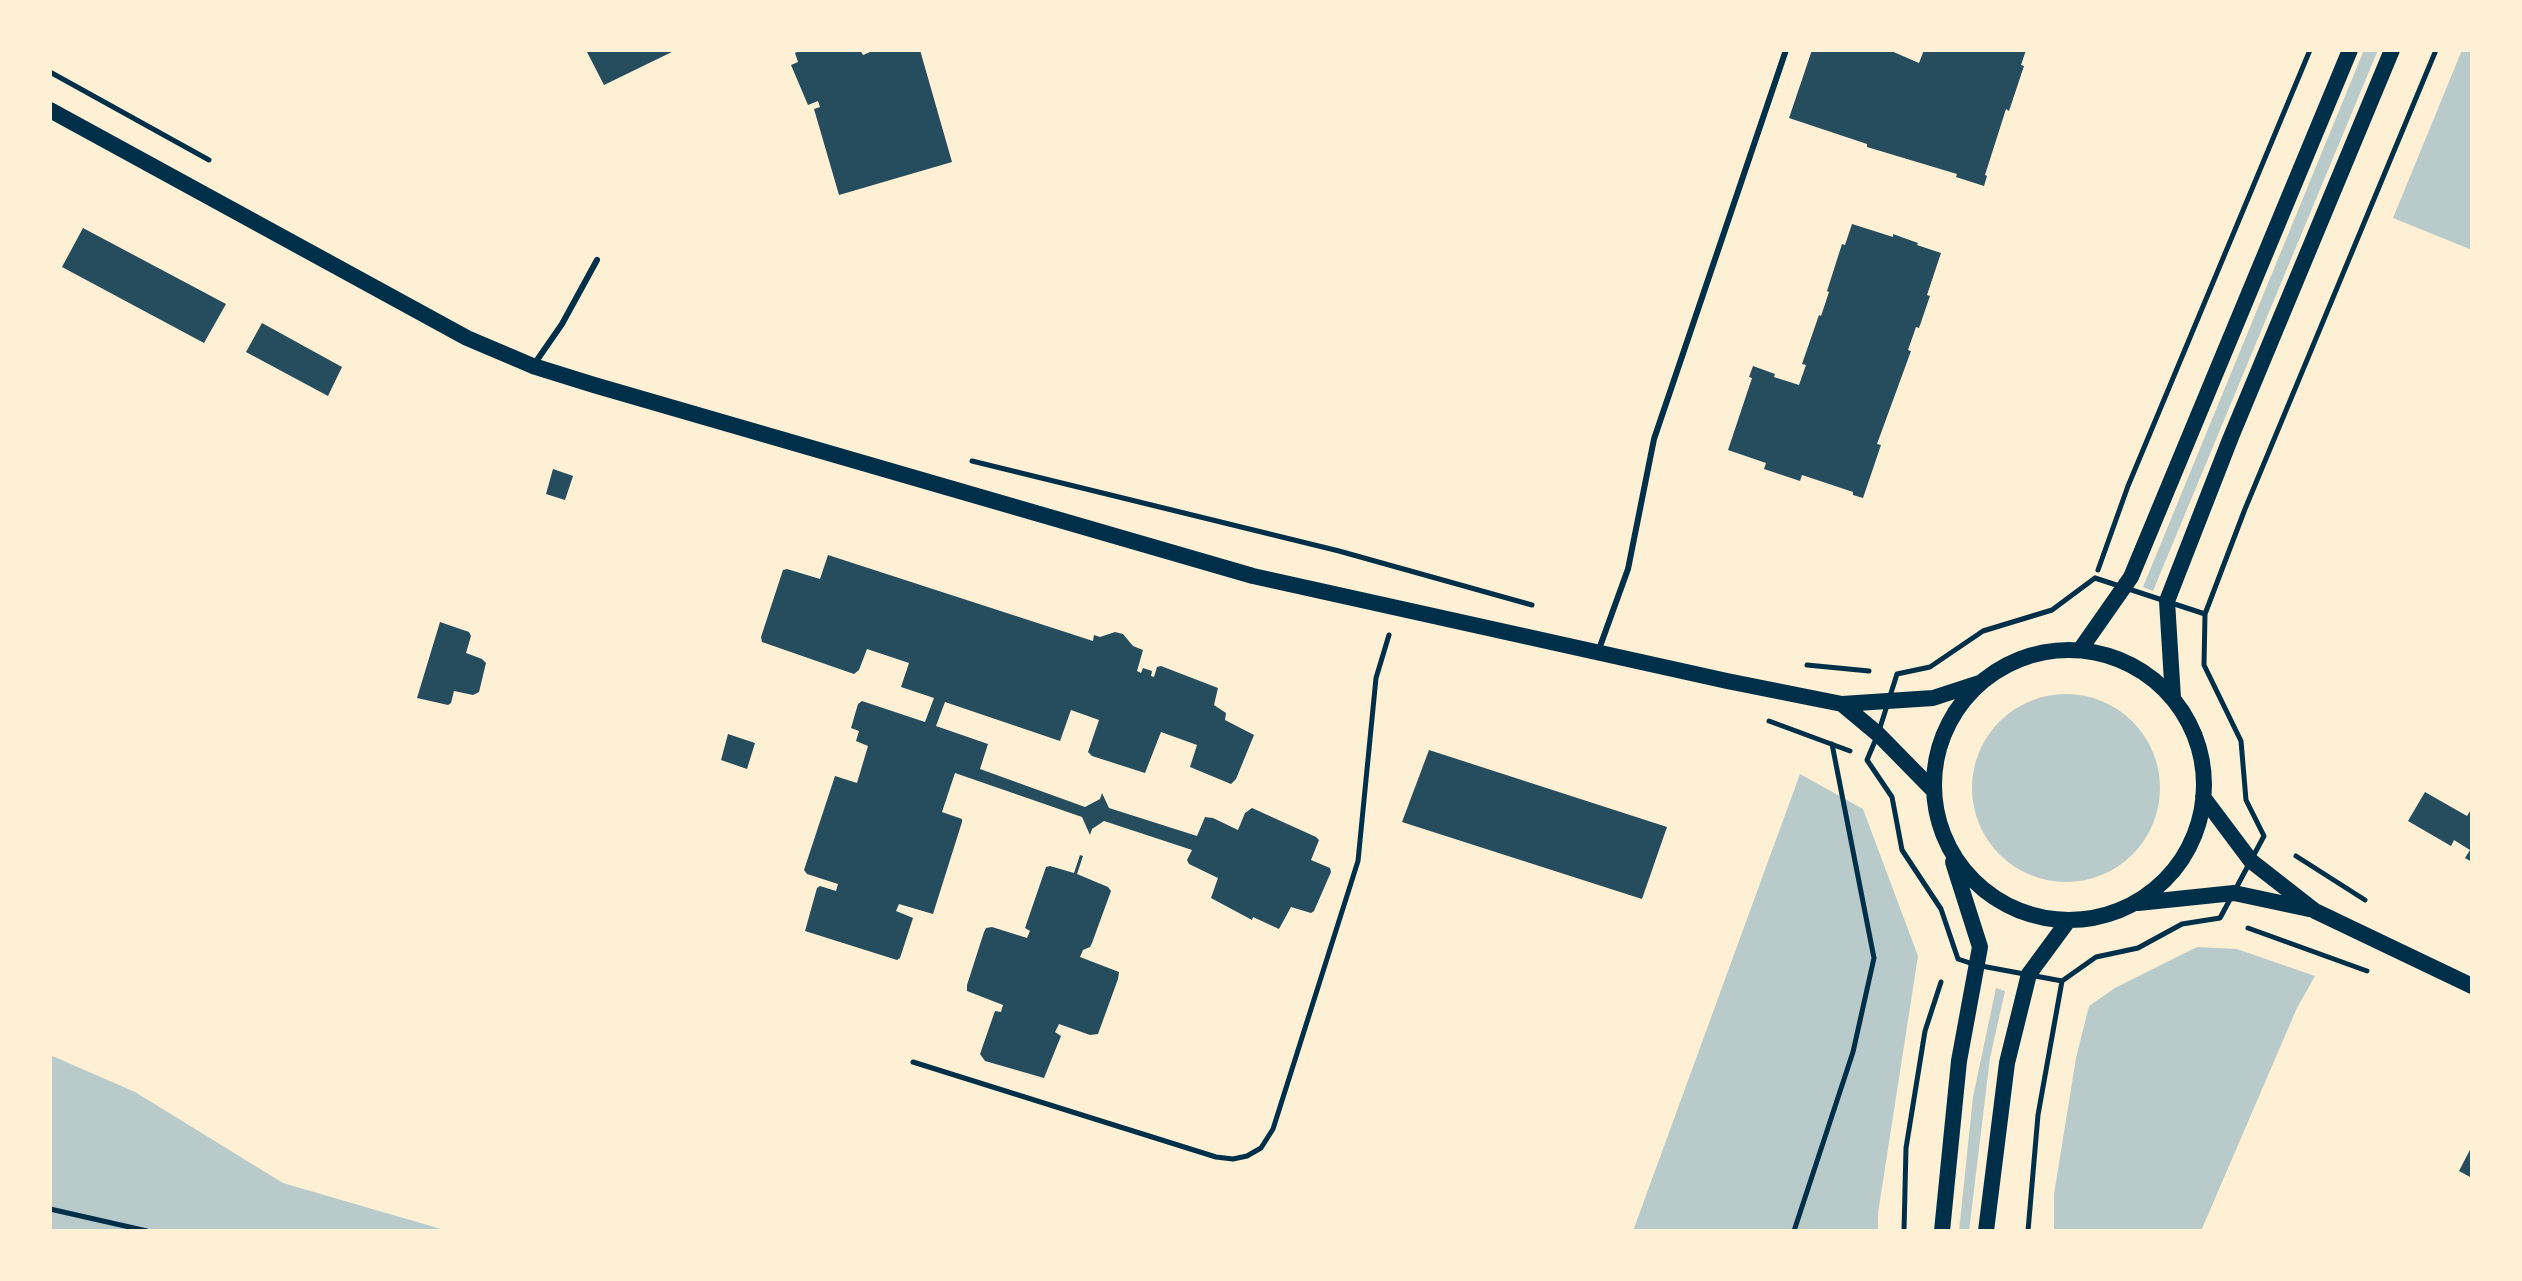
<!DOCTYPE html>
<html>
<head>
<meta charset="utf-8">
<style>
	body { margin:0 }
	#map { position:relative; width:2522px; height:1281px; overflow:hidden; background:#fdf0d5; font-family:"Work Sans",sans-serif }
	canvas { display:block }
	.frame { position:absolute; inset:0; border:52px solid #fdf0d5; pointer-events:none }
</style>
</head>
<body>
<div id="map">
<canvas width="2522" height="1281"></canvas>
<div class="frame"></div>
</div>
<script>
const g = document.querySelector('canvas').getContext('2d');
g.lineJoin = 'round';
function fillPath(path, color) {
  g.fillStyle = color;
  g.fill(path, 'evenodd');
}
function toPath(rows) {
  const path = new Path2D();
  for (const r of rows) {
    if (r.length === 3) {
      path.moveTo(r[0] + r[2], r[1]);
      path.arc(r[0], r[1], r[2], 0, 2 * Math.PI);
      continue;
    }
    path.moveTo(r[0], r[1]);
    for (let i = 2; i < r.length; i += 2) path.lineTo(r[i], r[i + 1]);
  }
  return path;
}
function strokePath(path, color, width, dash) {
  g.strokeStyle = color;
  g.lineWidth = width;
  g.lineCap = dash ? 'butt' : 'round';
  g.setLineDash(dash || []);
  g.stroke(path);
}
fillPath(toPath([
	[2364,50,2378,50,2153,591,2143,587],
	[2462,50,2472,50,2472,250,2393,218],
	[2066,788,94],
	[1800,774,1863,809,1918,956,1878,1213,1878,1231,1633,1231],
	[2197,947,2237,949,2315,976,2297,1008,2201,1231,2054,1231,2054,1194,2076,1058,2089,1006,2115,988],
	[1996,988,2005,991,1990,1058,1969,1231,1959,1231,1973,1097],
	[50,1055,135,1092,283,1183,448,1231,50,1231]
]), '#b9caca');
fillPath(toPath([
	[586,50,676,50,604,85],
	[801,50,860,50,863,55,875,50,920,50,952,162,839,195,814,109,820,107,818,101,808,105,791,65,798,62,795,53],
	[1812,50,1889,50,1919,63,1924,50,2026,50,2021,65,2024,66,2009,111,2006,109,1985,175,1987,176,1984,186,1956,177,1957,174,1867,147,1867,144,1789,118],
	[1852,224,1893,237,1893,234,1918,243,1917,245,1941,253,1927,295,1930,296,1919,328,1916,327,1908,350,1911,351,1877,444,1881,445,1863,498,1853,495,1853,492,1802,475,1800,481,1764,469,1766,463,1728,450,1752,378,1749,377,1753,366,1775,374,1774,377,1799,385,1806,365,1802,364,1819,315,1821,316,1829,292,1827,291,1842,244,1845,245],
	[83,228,226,304,204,343,62,267],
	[262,323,342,367,328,396,246,352],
	[553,469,573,476,565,500,546,494],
	[828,555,1093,641,1094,635,1100,637,1115,632,1123,634,1133,646,1143,650,1137,671,1141,673,1143,668,1152,671,1151,676,1154,677,1157,667,1161,666,1218,688,1214,705,1226,713,1225,720,1254,735,1236,779,1231,784,1190,767,1197,745,1161,732,1145,773,1092,756,1088,752,1099,720,1071,710,1060,741,945,702,936,726,988,744,980,769,1085,807,1100,799,1102,793,1109,808,1197,836,1205,817,1213,818,1238,830,1245,813,1252,808,1316,837,1319,840,1311,860,1330,868,1331,872,1314,911,1311,913,1291,907,1279,929,1253,917,1252,920,1211,898,1218,878,1189,864,1187,860,1192,850,1104,821,1092,829,1090,835,1082,817,955,773,942,812,962,819,962,822,933,914,899,904,896,911,913,918,900,958,897,960,805,931,817,888,820,886,836,891,838,884,807,874,804,870,835,776,857,783,868,746,856,741,859,731,851,728,858,704,862,701,925,722,934,698,901,687,909,663,867,649,859,670,854,674,762,642,761,637,783,570,787,569,820,579],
	[440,622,469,632,471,636,466,653,482,659,486,663,479,692,473,695,454,691,451,703,448,705,417,698],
	[728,734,755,743,747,769,721,760],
	[1429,750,1667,827,1642,899,1402,822],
	[2425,792,2467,816,2472,808,2472,862,2465,858,2470,850,2454,840,2451,846,2408,821],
	[1080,855,1083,856,1077,874,1108,887,1111,891,1092,943,1090,947,1083,950,1080,957,1119,972,1118,979,1098,1034,1090,1035,1059,1024,1055,1032,1061,1036,1044,1078,985,1061,980,1054,995,1011,1001,1012,1003,1005,967,991,967,985,984,932,986,928,992,927,1027,938,1030,931,1025,928,1046,867,1050,866,1074,873],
	[2472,1146,2472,1178,2459,1171]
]), '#264d5e');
strokePath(toPath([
	[50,72,209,160],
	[972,461,1339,551,1532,605],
	[2098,570,2128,486,2310,50],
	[2095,578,2205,614,2204,665,2241,741,2246,800,2264,836,2220,918,2182,924,2138,948,2096,957,2062,981,1976,965,1958,959,1941,909,1902,850,1892,797,1867,760,1878,734,1897,674,1930,667,1983,631,2052,610,2095,578],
	[2205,614,2245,509,2436,50],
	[1807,665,1869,671],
	[1769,721,1850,751],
	[2296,856,2365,900],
	[2248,928,2367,971],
	[913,1062,1216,1157,1233,1159,1247,1156,1261,1148,1273,1129,1358,861,1376,678,1389,635],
	[50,1209,147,1231],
	[1794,1231,1853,1052,1874,958,1832,744],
	[1904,1231,1906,1148,1925,1031,1941,982],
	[2028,1231,2038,1115,2062,981]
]), '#003049', 5);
strokePath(toPath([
	[535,363,562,324,597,260],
	[1598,652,1628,569,1654,439,1786,50]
]), '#003049', 6);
strokePath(toPath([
	[50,110,467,338,533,366,594,385,1253,576,1727,681,1842,704,1933,698,1979,683],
	[2082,647,2131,577,2350,50],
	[2069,785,135],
	[2173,698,2167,601,2231,437,2392,50],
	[1842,704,1878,734,1933,790],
	[2203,797,2251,861,2315,911,2472,986],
	[2138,903,2234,893,2309,909],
	[1942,1231,1959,1061,1980,947,1953,862],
	[1986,1231,2007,1063,2029,974,2068,921]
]), '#003049', 16);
</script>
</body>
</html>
